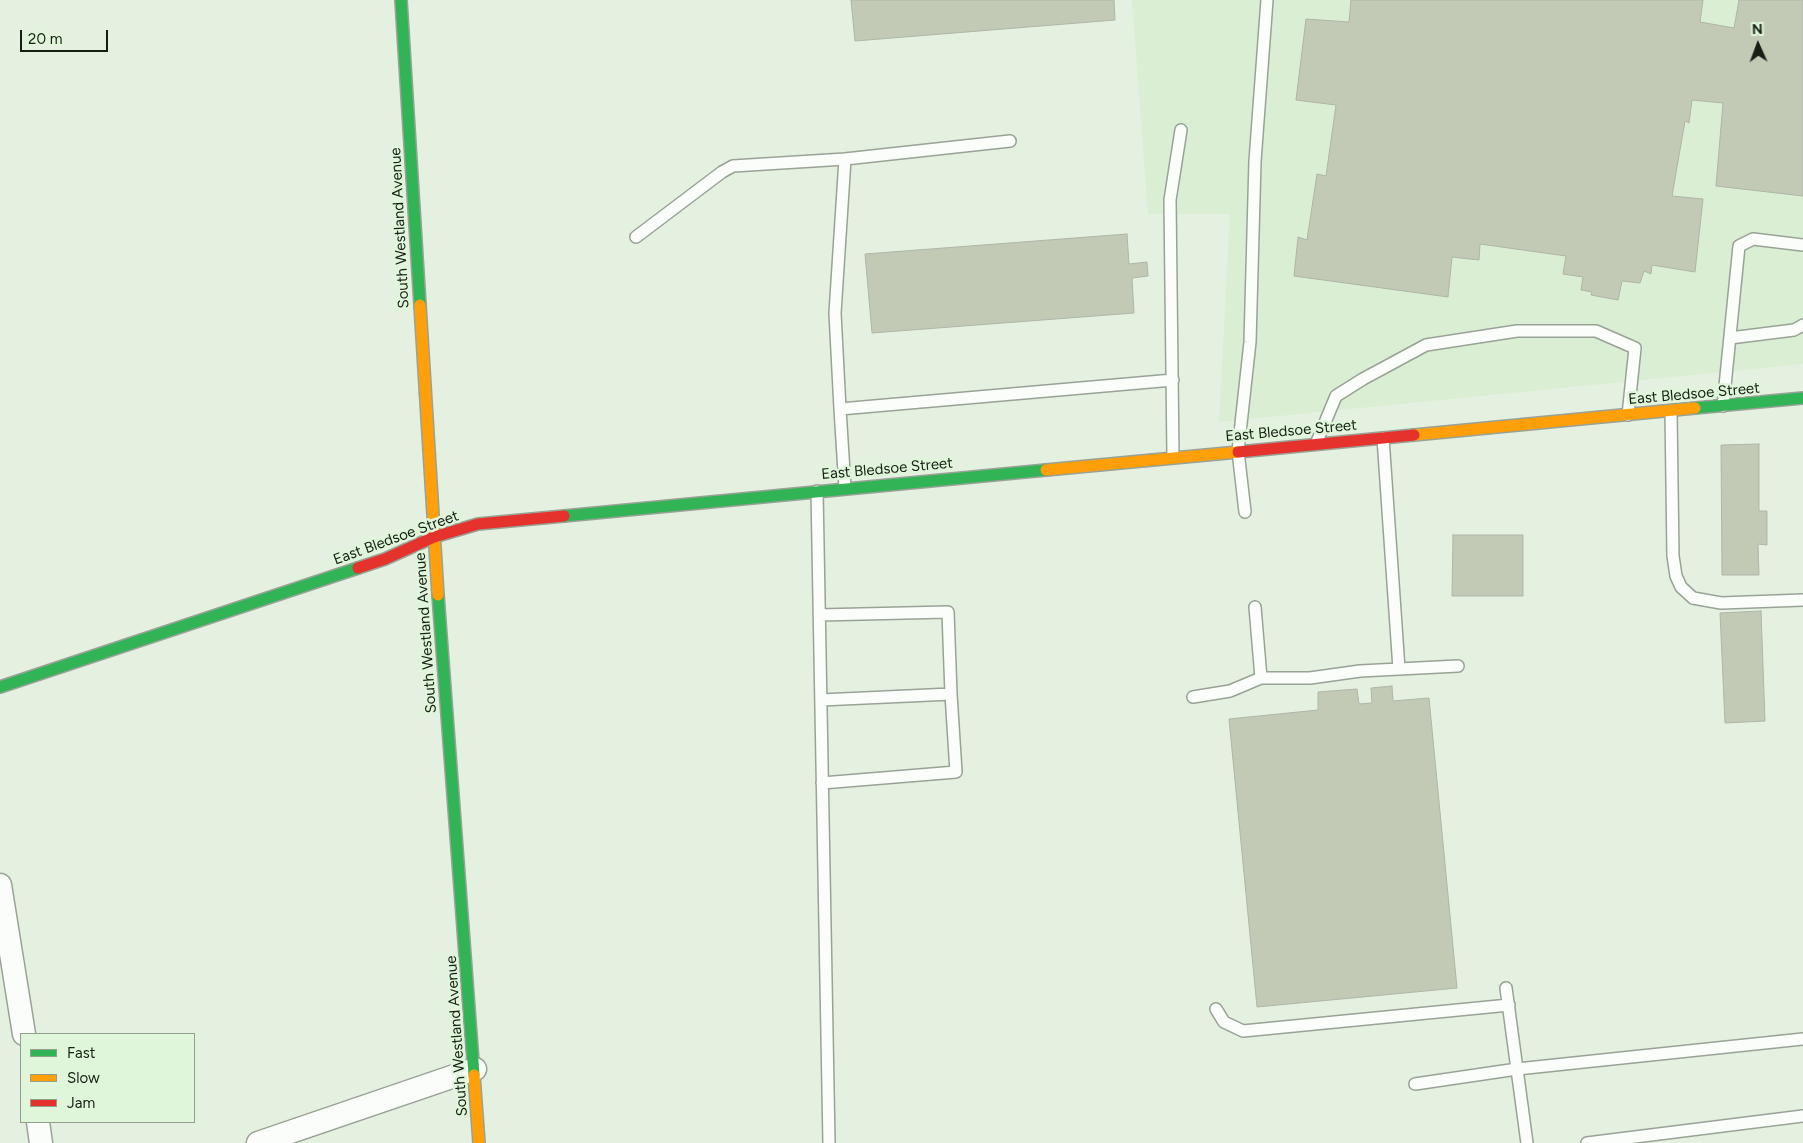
<!DOCTYPE html>
<html>
<head>
<meta charset="utf-8">
<style>
	body { margin:0 }
	#map { position:relative; width:1803px; height:1143px; overflow:hidden; background:#e4f0e0; font-family:Figtree,sans-serif }
	canvas { display:block }
	.legend { position:absolute; left:20px; top:1033px; width:175px; height:90px; box-sizing:border-box; background:#e0f6da; border:1px solid #90a08b; margin:0; padding:6px 9px; list-style:none; font-size:15px; color:#171f15 }
	.legend li { display:flex; align-items:center; gap:10px; height:25px }
	.legend b { width:25px; border:1px solid #90a08b }
	.north { position:absolute; left:1733px; top:20px; width:50px; height:50px; -webkit-text-stroke:4px #e0f6da; paint-order:stroke; rotate:358deg; font-size:14px; font-weight:700; line-height:20px; text-align:center; color:#171f15 }
	.north::after { content:''; display:block; margin:auto; width:18px; height:22px; background:#171f15; clip-path:polygon(50% 0,100% 100%,50% 72%,0 100%) }
	.scale { position:absolute; left:20px; top:30px; width:88px; height:22px; box-sizing:border-box; border:2px solid #171f15; border-top:0; padding-left:6px; font-size:15px; line-height:18px; white-space:nowrap; color:#171f15; -webkit-text-stroke:4px #e0f6da; paint-order:stroke }
</style>
</head>
<body>
<div id="map">
<canvas width="1803" height="1143"></canvas>
<ul class="legend">
<li><b style="height:6px;background:#30b455"></b>Fast</li>
<li><b style="height:6px;background:#ff9f0a"></b>Slow</li>
<li><b style="height:6px;background:#e5322d"></b>Jam</li>
</ul>
<div class="north">N</div>
<div class="scale">20 m</div>
</div>
<script>
const g = document.querySelector('canvas').getContext('2d');
g.lineJoin = 'round';
function fillPath(path, color) {
  g.fillStyle = color;
  g.fill(path, 'evenodd');
}
function toPath(rows) {
  const path = new Path2D();
  for (const r of rows) {
    path.moveTo(r[0], r[1]);
    for (let i = 2; i < r.length; i += 2) path.lineTo(r[i], r[i + 1]);
  }
  return path;
}
function strokePath(path, color, width, dash) {
  g.strokeStyle = color;
  g.lineWidth = width;
  g.lineCap = dash ? 'butt' : 'round';
  g.setLineDash(dash || []);
  g.stroke(path);
}
function label(font, color, halo, rows, align = 'center') {
  g.font = font + ' Figtree,sans-serif';
  g.lineWidth = 5;
  g.setLineDash([]);
  g.textBaseline = 'middle';
  g.strokeStyle = halo;
  g.fillStyle = color;
  for (const [text, x, y, turn = 0] of rows) {
    g.save();
    g.translate(x, y);
    g.rotate((+turn || 0) * Math.PI / 180);
    g.textAlign = isNaN(turn) ? turn : align;
    if (halo) g.strokeText(text, 0, 0);
    g.fillText(text, 0, 0);
    g.restore();
  }
}
fillPath(toPath([
	[1132,0,1803,0,1803,364,1219,422,1230,214,1148,214]
]), '#daeed3');
const building = toPath([
	[851,0,1114,0,1115,20,855,41,851,0],
	[1351,0,1703,0,1700,22,1734,28,1739,0,1803,0,1803,196,1716,186,1723,103,1692,100,1689,123,1685,121,1672,196,1703,199,1695,272,1652,265,1651,274,1644,271,1640,283,1622,281,1618,300,1591,295,1592,292,1581,290,1583,277,1563,274,1566,256,1480,244,1479,260,1452,257,1448,297,1294,276,1298,237,1307,240,1317,174,1326,176,1336,105,1296,100,1306,19,1349,22,1351,0],
	[1127,234,1129,264,1147,262,1148,276,1132,278,1134,313,872,333,865,254,1127,234],
	[1759,444,1759,511,1767,511,1767,545,1758,544,1759,575,1722,575,1721,445,1759,444],
	[1453,535,1523,535,1523,596,1452,596,1453,535],
	[1761,611,1765,721,1725,723,1720,613,1761,611],
	[1392,686,1393,701,1429,698,1457,988,1257,1007,1229,719,1318,710,1318,692,1357,689,1359,704,1372,703,1371,688,1392,686]
]);
fillPath(building, '#c2cab5');
strokePath(building, '#afb5a8', 1);
const lane = toPath([
	[636,237,722,172,733,166,845,159],
	[1730,338,1794,330,1803,325],
	[1723,406,1739,246,1753,239,1803,245],
	[840,409,835,313,845,159,1010,141],
	[1671,411,1673,556,1676,576,1681,587,1693,598,1721,603,1803,600],
	[1383,438,1399,669,1458,666],
	[1316,444,1336,396,1363,379,1426,345,1517,331,1596,331,1635,348,1628,415],
	[1173,457,1170,200,1181,130],
	[845,488,840,409,1173,380],
	[817,491,829,1143],
	[1245,512,1238,451,1250,342,1255,161,1267,0],
	[819,615,948,612,951,694,821,700],
	[1261,678,1310,678,1360,671,1399,669],
	[1193,697,1230,691,1261,678,1255,607],
	[822,783,956,772,951,694],
	[1506,988,1527,1143],
	[1216,1009,1224,1022,1243,1031,1509,1005],
	[1415,1084,1517,1069,1803,1039],
	[1587,1143,1803,1116]
]);
const street = toPath([
	[0,885,24,1034],
	[38,1122,41,1143],
	[258,1143,475,1069]
]);
const fast = toPath([
	[401,0,420,305],
	[1695,408,1803,398],
	[564,516,1046,470],
	[438,595,474,1075],
	[0,687,358,568]
]);
const slow = toPath([
	[420,305,438,595],
	[1414,435,1695,408],
	[1046,470,1238,452],
	[474,1075,479,1143]
]);
const jam = toPath([
	[1238,452,1414,435],
	[358,568,385,559,434,537,478,524,564,516]
]);
strokePath(lane, '#99a296', 14);
strokePath(street, '#99a296', 25);
strokePath(fast, '#99a296', 14);
strokePath(slow, '#99a296', 14);
strokePath(jam, '#99a296', 14);
strokePath(lane, '#fbfdfa', 11);
strokePath(street, '#fbfdfa', 22);
strokePath(fast, '#30b455', 11);
strokePath(slow, '#ff9f0a', 11);
strokePath(jam, '#e5322d', 11);
label('15px', '#171f15', '#e0f6da', [
	["South Westland Avenue",400,228,-93],
	["East Bledsoe Street",1694,394,-5],
	["East Bledsoe Street",1291,431,-5],
	["East Bledsoe Street",887,469,-5],
	["East Bledsoe Street",396,538,-20],
	["South Westland Avenue",426,633,-94],
	["South Westland Avenue",457,1036,-94]
]);
</script>
</body>
</html>
